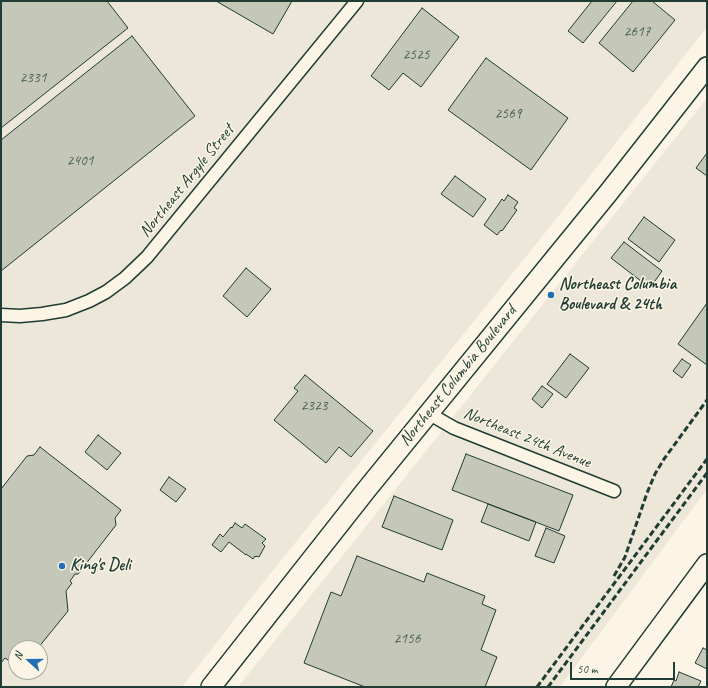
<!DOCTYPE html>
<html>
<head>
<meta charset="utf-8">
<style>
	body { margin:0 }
	#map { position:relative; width:708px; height:688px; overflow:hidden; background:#fcf5e5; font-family:Caveat,sans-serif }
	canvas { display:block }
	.frame { position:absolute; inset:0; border:2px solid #1f3d34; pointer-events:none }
	.north { position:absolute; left:8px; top:640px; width:40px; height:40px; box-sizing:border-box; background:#fcf5e5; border:1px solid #a4ab9e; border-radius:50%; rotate:291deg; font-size:11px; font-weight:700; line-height:16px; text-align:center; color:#1f3d34 }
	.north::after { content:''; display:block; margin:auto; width:14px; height:18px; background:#1f6fb2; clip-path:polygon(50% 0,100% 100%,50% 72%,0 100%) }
	.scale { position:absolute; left:570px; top:662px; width:105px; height:18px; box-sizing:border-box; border:2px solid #1f3d34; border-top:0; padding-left:5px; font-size:12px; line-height:14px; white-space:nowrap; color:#1f3d34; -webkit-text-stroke:3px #fcf5e5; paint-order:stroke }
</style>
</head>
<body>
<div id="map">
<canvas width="708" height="688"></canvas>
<div class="frame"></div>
<div class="north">N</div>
<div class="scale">50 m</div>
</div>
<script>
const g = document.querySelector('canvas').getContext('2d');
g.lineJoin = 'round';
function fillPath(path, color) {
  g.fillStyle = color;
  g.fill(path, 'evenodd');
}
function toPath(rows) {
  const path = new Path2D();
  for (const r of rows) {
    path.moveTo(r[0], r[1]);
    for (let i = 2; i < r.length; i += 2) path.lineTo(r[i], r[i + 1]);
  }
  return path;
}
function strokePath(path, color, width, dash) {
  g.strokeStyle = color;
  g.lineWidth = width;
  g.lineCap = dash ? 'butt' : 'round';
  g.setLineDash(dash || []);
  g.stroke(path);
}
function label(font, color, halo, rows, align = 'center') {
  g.font = font + ' Caveat,sans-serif';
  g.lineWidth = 3;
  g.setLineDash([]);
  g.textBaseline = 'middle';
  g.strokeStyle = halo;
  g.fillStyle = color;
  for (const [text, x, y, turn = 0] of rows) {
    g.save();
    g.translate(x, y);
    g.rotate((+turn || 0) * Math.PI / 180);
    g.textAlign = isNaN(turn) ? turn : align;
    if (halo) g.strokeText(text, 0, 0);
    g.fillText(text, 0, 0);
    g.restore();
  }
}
fillPath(toPath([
	[1,1,707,1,707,27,549,228,266,579,182,687,1,687],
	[16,648,40,648,40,672,16,672],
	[707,98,707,489,560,687,238,687]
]), '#ece7d8');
const building = toPath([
	[1,1,107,1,128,28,1,128,1,1],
	[216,1,292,1,273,34,216,1],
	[592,1,617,1,583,43,568,31,592,1],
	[633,1,652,1,675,20,633,72,599,43,633,1],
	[422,8,459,37,421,87,403,73,389,90,371,76,422,8],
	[132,36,195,116,1,271,1,140,132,36],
	[486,58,568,118,531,170,448,110,486,58],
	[707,153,707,176,696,168,707,153],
	[455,176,486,199,473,217,441,194,455,176],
	[508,195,518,202,514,208,517,210,502,231,501,230,497,235,484,225,502,199,504,201,508,195],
	[644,217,675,240,659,262,628,239,644,217],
	[624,242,662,271,650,288,611,258,624,242],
	[246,268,271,289,247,317,223,296,246,268],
	[707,303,707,365,678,344,707,303],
	[570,354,589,368,566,398,547,384,570,354],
	[682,359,691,365,682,378,673,371,682,359],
	[305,375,373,431,351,457,339,447,326,463,274,420,298,391,294,388,305,375],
	[542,386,553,394,542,408,532,399,542,386],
	[98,435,121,453,107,470,85,452,98,435],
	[40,447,121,510,115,518,116,525,78,574,75,574,70,581,72,583,66,591,68,611,38,648,16,648,16,666,5,658,1,663,1,489,27,456,34,455,40,447],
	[466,454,573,495,559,531,452,490,466,454],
	[169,477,186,489,176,502,160,490,169,477],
	[394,496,453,520,442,550,382,527,394,496],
	[488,504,536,522,529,541,481,522,488,504],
	[235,523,242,528,245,524,266,539,262,543,265,546,259,557,257,556,256,557,255,556,253,559,246,554,246,555,229,542,221,552,212,545,220,534,223,537,231,527,232,528,235,523],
	[546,528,565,536,554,563,535,556,546,528],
	[357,556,424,582,427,573,485,596,482,604,496,610,481,650,497,657,485,687,365,687,304,663,331,592,341,596,357,556],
	[703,648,707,650,707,669,695,663,703,648],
	[679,672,701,681,698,687,671,687,674,680,676,681,679,672]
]);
fillPath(building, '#c5c7b9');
strokePath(building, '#1f3d34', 1);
const street = toPath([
	[1,315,20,316,42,314,66,310,89,301,106,292,125,278,147,257,357,1],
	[428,413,454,428,614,491]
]);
const primary = toPath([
	[211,687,367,489,609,192,707,67],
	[616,687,707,564]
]);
strokePath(street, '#1f3d34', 15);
strokePath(primary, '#1f3d34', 22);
strokePath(street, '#fcf5e5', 12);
strokePath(primary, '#fcf5e5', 19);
strokePath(toPath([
	[614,576,625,557,647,493,655,474,664,459,707,400],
	[537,687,707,459],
	[548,687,707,473]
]), '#1f3d34', 3, [6, 3]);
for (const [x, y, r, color] of [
	[551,295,4,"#1f6fb2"],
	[62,566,4,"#1f6fb2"]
]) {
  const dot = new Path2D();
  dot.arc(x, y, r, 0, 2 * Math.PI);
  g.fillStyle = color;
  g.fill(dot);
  strokePath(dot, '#fcf5e5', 1.5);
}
label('15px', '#486055', null, [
	["2617",637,32],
	["2525",416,55],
	["2331",33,78],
	["2569",508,114],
	["2401",80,161],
	["2323",314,406],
	["2156",407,639]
]);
label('17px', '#1f3d34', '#fcf5e5', [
	["Northeast Argyle Street",187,181,-51],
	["Northeast Columbia Boulevard",458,376,-51],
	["Northeast 24th Avenue",527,438,22]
]);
label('bold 17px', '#1f3d34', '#fcf5e5', [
	["Northeast Columbia",559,285],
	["Boulevard & 24th",559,305],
	["King's Deli",70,566]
], 'left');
</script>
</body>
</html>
